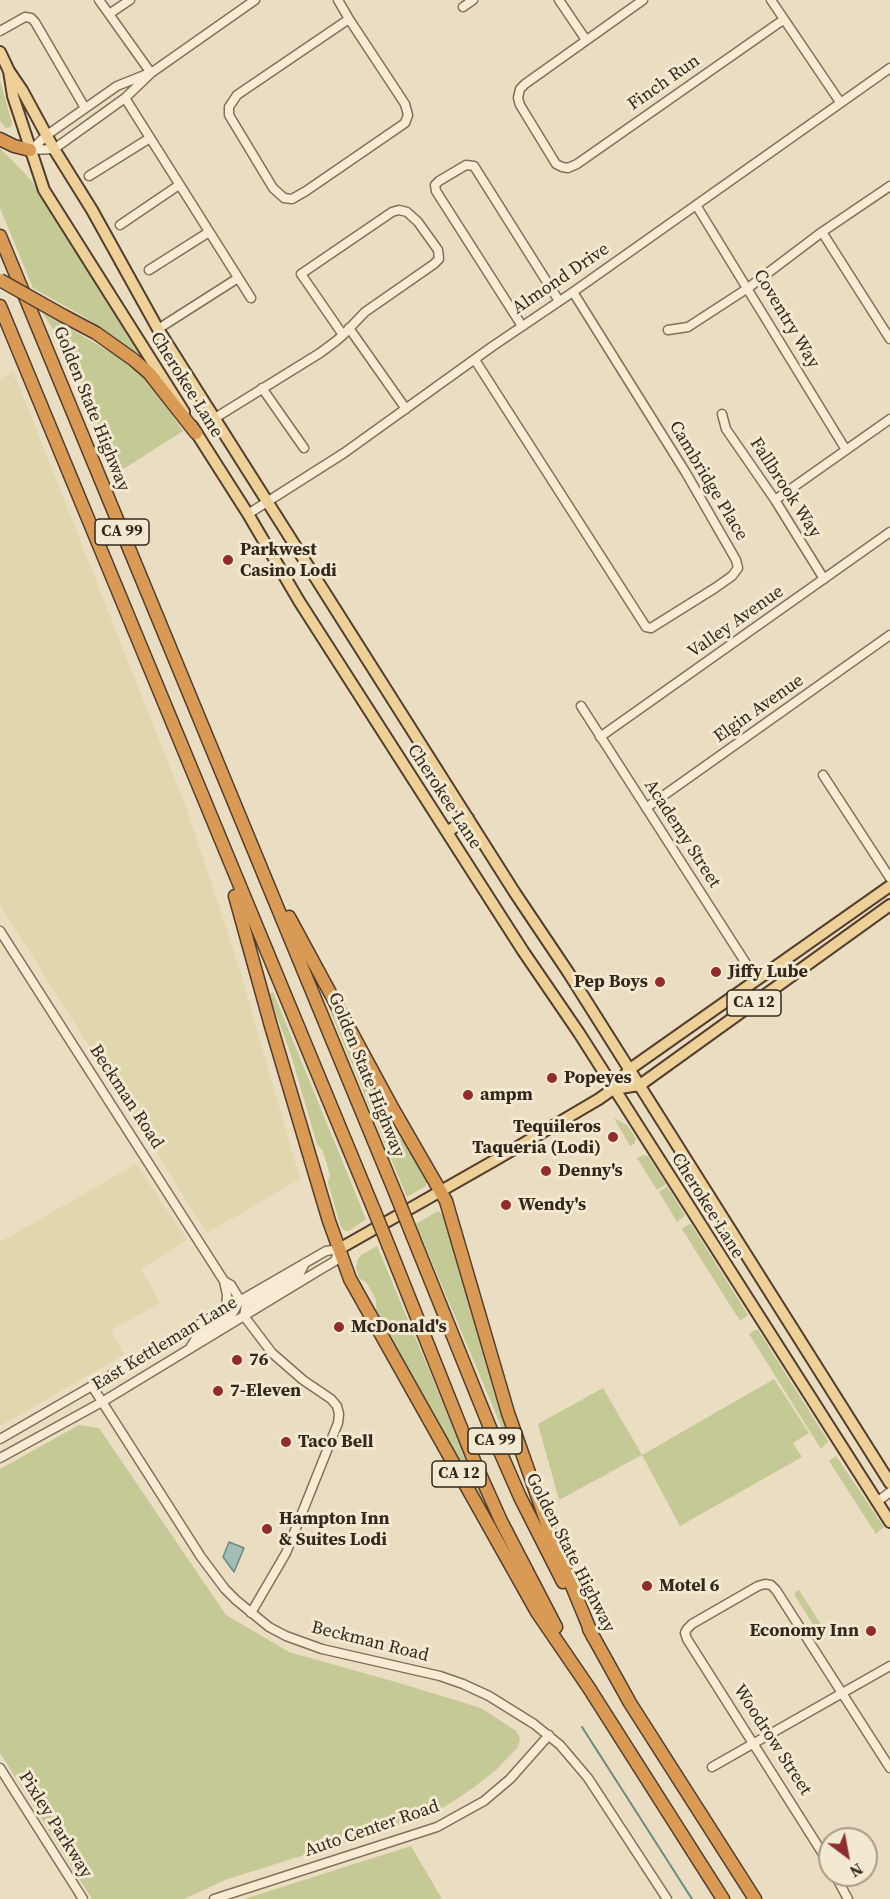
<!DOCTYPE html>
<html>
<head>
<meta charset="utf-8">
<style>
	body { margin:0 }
	#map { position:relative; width:890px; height:1899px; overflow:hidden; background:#ebddc1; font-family:"Source Serif 4",serif }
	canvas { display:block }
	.north { position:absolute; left:818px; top:1827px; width:60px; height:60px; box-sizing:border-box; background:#f3e8d0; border:2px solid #a79b88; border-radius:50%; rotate:148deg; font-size:16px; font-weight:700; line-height:24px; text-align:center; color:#34281d }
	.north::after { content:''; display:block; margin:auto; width:21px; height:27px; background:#902c30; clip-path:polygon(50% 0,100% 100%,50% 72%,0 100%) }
</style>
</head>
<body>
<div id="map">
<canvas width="890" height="1899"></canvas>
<div class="north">N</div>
</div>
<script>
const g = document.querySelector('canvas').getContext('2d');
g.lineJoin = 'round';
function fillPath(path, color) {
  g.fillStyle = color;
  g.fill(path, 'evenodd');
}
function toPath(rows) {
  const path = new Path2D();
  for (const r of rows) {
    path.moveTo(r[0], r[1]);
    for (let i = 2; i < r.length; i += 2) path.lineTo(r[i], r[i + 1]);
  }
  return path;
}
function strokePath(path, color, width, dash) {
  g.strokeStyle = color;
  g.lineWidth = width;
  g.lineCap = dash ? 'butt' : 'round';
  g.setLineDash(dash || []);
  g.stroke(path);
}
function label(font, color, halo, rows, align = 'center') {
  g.font = font + ' "Source Serif 4",serif';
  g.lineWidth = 6;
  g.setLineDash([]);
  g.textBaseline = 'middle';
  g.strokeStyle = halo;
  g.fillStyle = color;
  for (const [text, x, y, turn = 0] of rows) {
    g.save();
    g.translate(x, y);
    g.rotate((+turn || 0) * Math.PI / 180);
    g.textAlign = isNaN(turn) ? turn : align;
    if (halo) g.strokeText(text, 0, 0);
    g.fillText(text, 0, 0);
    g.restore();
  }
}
fillPath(toPath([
	[13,371,187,810,240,970,300,1179,207,1233,0,905,0,379],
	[136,1164,187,1240,141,1269,160,1303,111,1330,124,1355,0,1426,0,1242]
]), '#e1d7ae');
fillPath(toPath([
	[0,80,12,123,11,127,6,128,0,121],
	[0,148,31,180,141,352,138,354,88,319,33,288,0,208],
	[43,313,112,353,135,369,154,389,183,431,117,473,74,365],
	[273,992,366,1219,349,1231,345,1231,341,1227,328,1183,330,1175,323,1151,317,1144,291,1055,269,994],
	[333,1002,389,1108,388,1114,399,1138,407,1142,428,1178,426,1186,407,1197,328,1006],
	[614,1118,628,1126,636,1139,634,1144,630,1146],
	[643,1155,648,1156,666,1184,657,1190,637,1158],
	[667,1186,685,1215,677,1222,659,1192],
	[438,1211,444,1216,451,1237,519,1453,513,1454,416,1224],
	[689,1224,691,1224,748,1315,740,1321,682,1229],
	[377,1246,470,1468,496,1523,494,1524,376,1311,376,1300,367,1283,359,1278,356,1268,357,1261,361,1255],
	[755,1330,758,1330,828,1441,821,1449,749,1334],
	[774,1379,809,1433,793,1443,802,1457,680,1526,642,1455,559,1500,538,1424,603,1388,642,1455],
	[79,1425,99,1428,226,1615,289,1652,399,1683,481,1708,516,1731,520,1738,518,1747,497,1769,473,1788,446,1806,415,1820,225,1880,184,1899,92,1899,0,1753,0,1469],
	[836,1456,884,1527,876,1534,829,1461],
	[799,1590,825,1631,819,1634,794,1594],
	[411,1846,442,1899,244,1899]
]), '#c4c995');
const water = toPath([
	[229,1542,244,1548,234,1572,223,1557,229,1542]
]);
fillPath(water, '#a3beb5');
strokePath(water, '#6b8b82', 1.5);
strokePath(toPath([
	[582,1727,692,1899]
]), '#6b8b82', 2);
const minor = toPath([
	[99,0,151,73],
	[338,0,349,19],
	[559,0,586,40],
	[643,0,525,84,520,89,518,98,520,105,556,164,562,167,568,168,577,164,783,20],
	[771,0,840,102],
	[463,7,473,0],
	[109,14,130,0],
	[349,19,405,104,408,115,405,123,306,191,292,199,284,198,273,188,229,115,229,107,237,95,349,19],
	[0,31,25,17,31,18,35,22,85,108],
	[125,98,251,298],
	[30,150,54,149,125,98,151,73,255,0],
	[31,150,47,135,117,86,147,74],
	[89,176,150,138],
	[696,205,846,450],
	[120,225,179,185],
	[822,232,890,339],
	[149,270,209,232],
	[522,326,436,191,435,185,439,181,466,165,474,166,559,301],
	[349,328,406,409],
	[158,329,238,278],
	[668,330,688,327,748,288,822,232,890,186],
	[475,360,646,627,651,628,715,588,732,576,738,568,736,560,686,473,573,292],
	[262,388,304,448],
	[722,414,726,429,775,500,824,579],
	[215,418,320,353,336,341,343,335,365,312,434,264,439,259,438,250,418,222,407,212,399,210,392,212,301,274,343,335],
	[775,500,890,419],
	[248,514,344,453,493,346,573,292,890,68],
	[581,706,756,979],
	[600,737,890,532],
	[823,775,890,878],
	[646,808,890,635],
	[0,931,224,1281,231,1285,240,1300,231,1316,196,1338,190,1348],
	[224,1281,227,1295,226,1308],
	[92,1386,201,1557,225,1589,236,1600,269,1627,286,1636,322,1649,440,1676,463,1684,489,1696,534,1724,560,1745,588,1778,667,1899],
	[0,1439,326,1251,339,1249,335,1261,318,1271,102,1402,0,1458],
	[877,1502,890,1492],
	[251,1613,286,1553,338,1423,339,1414,337,1406,331,1399,303,1380,272,1353,244,1316,246,1305,300,1273,305,1263],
	[712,1767,890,1666],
	[0,1768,83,1899],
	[830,1865,687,1639,685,1633,687,1629,692,1624,758,1586,765,1584,771,1585,776,1590,890,1768],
	[835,1875,848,1899],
	[214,1899,437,1827,484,1801,510,1779,549,1735]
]);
const major = toPath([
	[0,52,9,71,22,90,54,149,92,210,158,329,515,893,568,972,890,1483],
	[9,71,13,96,44,190,184,412],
	[192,426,248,514,299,601,523,951,579,1033,890,1522],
	[447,832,468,818],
	[613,1089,640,1085,890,905],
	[339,1249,497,1159,599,1099,613,1089,630,1069,890,886]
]);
const highway = toPath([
	[0,139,14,146,30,150],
	[0,236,397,1197],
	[0,306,374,1210],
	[62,315,96,333,134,360,149,373,196,433],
	[235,896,271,1026,329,1221,350,1279,537,1612,591,1691],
	[289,917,393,1109,446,1201,508,1413,551,1535,593,1637],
	[413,1237,495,1440,520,1497,563,1582],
	[389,1247,475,1463,501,1521,556,1627],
	[589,1629,630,1703,755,1899],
	[587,1685,723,1899]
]);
strokePath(minor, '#846f59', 11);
strokePath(major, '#523d2e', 14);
strokePath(highway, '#523d2e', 15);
strokePath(minor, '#f7ebd3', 8);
strokePath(major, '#eed199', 10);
strokePath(highway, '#d89a54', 12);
const highwayBridge = toPath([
	[0,280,62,315],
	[397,1197,413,1237],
	[374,1210,389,1247]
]);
strokePath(highwayBridge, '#523d2e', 15, []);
strokePath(highwayBridge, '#d89a54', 12);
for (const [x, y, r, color] of [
	[228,560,6,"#902c30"],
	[716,972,6,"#902c30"],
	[660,982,6,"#902c30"],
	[552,1078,6,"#902c30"],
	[468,1095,6,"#902c30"],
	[613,1137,6,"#902c30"],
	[546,1171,6,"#902c30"],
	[506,1205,6,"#902c30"],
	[339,1327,6,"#902c30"],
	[237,1360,6,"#902c30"],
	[218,1391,6,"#902c30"],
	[286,1442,6,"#902c30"],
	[267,1529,6,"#902c30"],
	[647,1586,6,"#902c30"],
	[871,1631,6,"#902c30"]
]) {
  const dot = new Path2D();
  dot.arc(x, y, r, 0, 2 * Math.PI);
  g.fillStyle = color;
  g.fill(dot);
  strokePath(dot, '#f3e8d0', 2);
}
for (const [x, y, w] of [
	[122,532,54],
	[754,1003,54],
	[495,1441,54],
	[459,1474,54]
]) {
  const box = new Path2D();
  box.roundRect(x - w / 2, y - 13, w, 26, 4.5);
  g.fillStyle = '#f3e8d0';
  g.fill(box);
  strokePath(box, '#34281d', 1.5);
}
label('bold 16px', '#34281d', null, [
	["CA 99",122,532],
	["CA 12",754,1003],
	["CA 99",495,1441],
	["CA 12",459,1474]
]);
label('18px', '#34281d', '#f3e8d0', [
	["Finch Run",664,83,-35],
	["Almond Drive",561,279,-34],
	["Coventry Way",786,319,59],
	["Cherokee Lane",186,385,58],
	["Golden State Highway",91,409,68],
	["Cambridge Place",708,481,59],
	["Fallbrook Way",785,488,57],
	["Valley Avenue",736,622,-35],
	["Elgin Avenue",759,709,-35],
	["Cherokee Lane",444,797,57],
	["Academy Street",682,834,57],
	["Golden State Highway",366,1075,68],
	["Beckman Road",126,1097,57],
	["Cherokee Lane",707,1206,58],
	["East Kettleman Lane",165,1344,-31],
	["Golden State Highway",570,1553,63],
	["Beckman Road",370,1642,14],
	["Woodrow Street",772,1740,57],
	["Pixley Parkway",55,1825,58],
	["Auto Center Road",372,1829,-19]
]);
label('bold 18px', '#34281d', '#f3e8d0', [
	["Parkwest",240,550],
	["Casino Lodi",240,571],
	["Jiffy Lube",728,972],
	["Pep Boys",648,982,"right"],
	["Popeyes",564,1078],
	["ampm",480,1095],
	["Tequileros",601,1127,"right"],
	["Taqueria (Lodi)",601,1148,"right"],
	["Denny's",558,1171],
	["Wendy's",518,1205],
	["McDonald's",351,1327],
	["76",249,1360],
	["7-Eleven",230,1391],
	["Taco Bell",298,1442],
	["Hampton Inn",279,1519],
	["& Suites Lodi",279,1540],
	["Motel 6",659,1586],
	["Economy Inn",859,1631,"right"]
], 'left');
</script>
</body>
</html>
